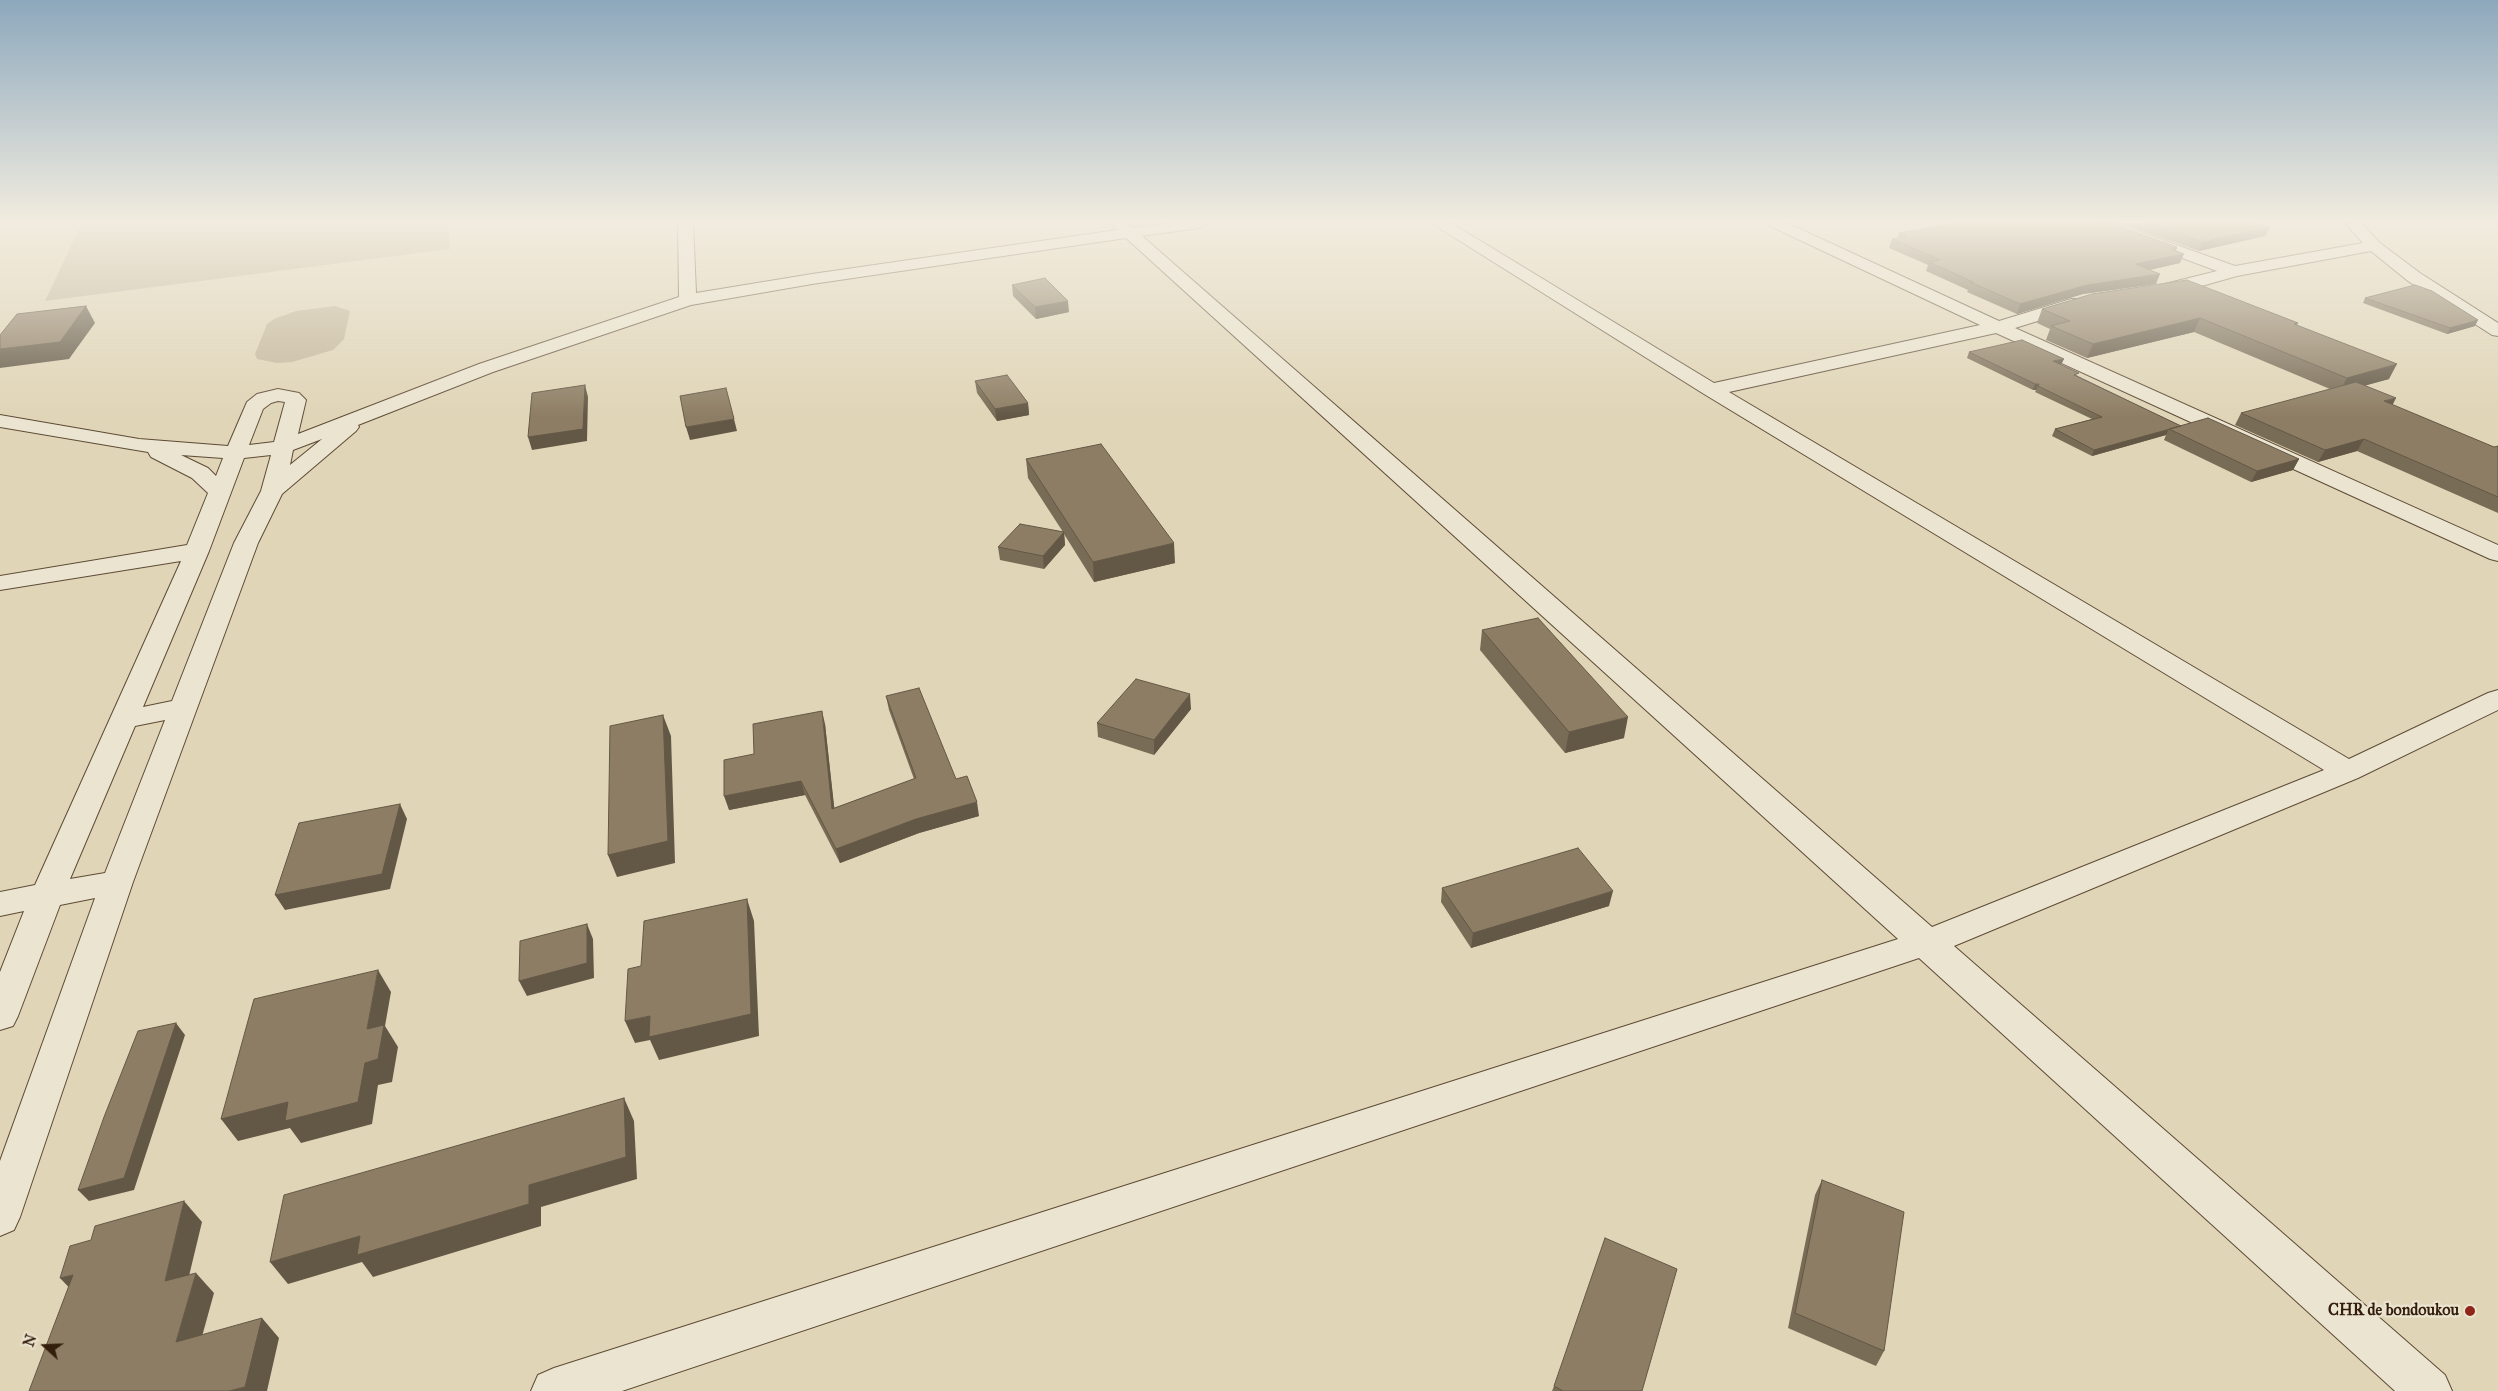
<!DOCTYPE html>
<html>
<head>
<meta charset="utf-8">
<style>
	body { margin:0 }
	#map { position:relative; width:2498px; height:1391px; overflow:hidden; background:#e0d5b7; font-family:"IM FELL Great Primer",serif }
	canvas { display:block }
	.north { position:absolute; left:20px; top:1321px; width:50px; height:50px; -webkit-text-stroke:4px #ebe4d0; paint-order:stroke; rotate:290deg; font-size:14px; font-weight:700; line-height:20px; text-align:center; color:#331d0b }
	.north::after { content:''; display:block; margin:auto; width:18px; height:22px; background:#331d0b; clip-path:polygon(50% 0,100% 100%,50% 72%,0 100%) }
</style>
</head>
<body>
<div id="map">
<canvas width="2498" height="1391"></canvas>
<div class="north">N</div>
</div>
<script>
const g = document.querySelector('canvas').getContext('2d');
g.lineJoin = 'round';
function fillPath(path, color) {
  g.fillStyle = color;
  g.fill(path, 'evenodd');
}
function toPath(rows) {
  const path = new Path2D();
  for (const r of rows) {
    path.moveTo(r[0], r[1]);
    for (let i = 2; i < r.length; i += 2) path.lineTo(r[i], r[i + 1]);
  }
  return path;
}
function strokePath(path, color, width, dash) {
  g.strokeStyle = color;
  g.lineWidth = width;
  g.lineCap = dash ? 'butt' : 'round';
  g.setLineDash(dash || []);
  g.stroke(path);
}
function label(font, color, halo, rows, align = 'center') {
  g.font = font + ' "IM FELL Great Primer",serif';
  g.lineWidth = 4.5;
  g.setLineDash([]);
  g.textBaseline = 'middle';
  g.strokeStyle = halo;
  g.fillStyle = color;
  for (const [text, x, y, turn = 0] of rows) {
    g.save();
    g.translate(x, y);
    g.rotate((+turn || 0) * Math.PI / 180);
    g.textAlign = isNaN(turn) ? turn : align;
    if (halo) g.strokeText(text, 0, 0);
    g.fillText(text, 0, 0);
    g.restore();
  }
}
fillPath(toPath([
	[82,223,448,223,450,249,45,301],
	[335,306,350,311,344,339,333,350,292,362,277,363,257,359,255,354,267,324,274,319,296,311]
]), '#c3b69a');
const minor = toPath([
	[678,223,693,223,696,293,812,274,1117,230,1111,223,1127,223,1133,228,1170,223,1206,223,1204,226,1199,228,1142,236,1932,927,2324,770,1704,394,1436,226,1434,223,1451,223,1714,383,1980,325,1770,226,1768,223,1787,223,1999,321,2071,299,2083,299,2086,303,2083,307,2015,328,2498,545,2498,561,2490,559,1996,333,1729,392,2349,759,2488,693,2498,690,2498,710,2358,778,1954,946,2445,1375,2452,1391,2395,1391,1919,958,622,1391,531,1391,538,1375,554,1368,1898,939,1126,238,812,284,691,305,493,372,358,425,359,427,356,431,282,494,258,543,133,882,20,1217,14,1230,0,1236,0,1161,95,898,60,905,18,1016,13,1026,0,1030,0,972,24,911,0,916,0,892,35,885,181,561,0,590,0,576,187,545,208,493,192,478,151,457,148,452,0,427,0,415,139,439,228,446,247,402,257,394,278,389,299,393,306,400,298,434,479,364,679,297,678,223],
	[278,401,285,402,274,442,249,445,263,409,271,403,278,401],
	[322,439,290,465,293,450,322,439],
	[181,455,223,458,216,476,208,468,181,455],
	[271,455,261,491,234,543,172,701,143,707,209,551,244,458,271,455],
	[165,720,105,873,70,879,135,726,165,720],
	[2095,223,2115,223,2235,266,2363,243,2345,223,2361,223,2380,243,2420,273,2498,323,2498,336,2492,335,2408,281,2371,251,2237,276,2177,293,2159,296,2153,295,2150,291,2153,287,2217,271,2097,226,2095,223]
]);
strokePath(minor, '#5e4b36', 2);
fillPath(minor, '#ebe4d0');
fillPath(toPath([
	[2119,223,2257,223,2270,227,2265,236,2199,251],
	[1899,233,2177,247,2176,251,2180,263,2149,270,2156,284,2083,294,2017,314,1967,292,1968,290,1926,271,1928,265,1889,248,1892,239,1898,238],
	[1012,285,1069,312,1036,319,1013,296],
	[2365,298,2475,326,2447,334,2363,303],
	[2042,309,2298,323,2297,325,2389,379,2365,385,2392,405,2494,447,2498,446,2498,513,2357,451,2318,462,2235,425,2241,413,2330,389,2194,332,2087,358,2046,340,2050,329,2037,323],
	[1969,352,2061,365,2078,376,2181,426,2299,459,2293,470,2251,482,2164,440,2166,435,2092,456,2052,436,2055,429,2092,419,2035,392,2036,390,2033,390,1967,358],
	[975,381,1028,403,1029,415,997,421,977,393],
	[1026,459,1175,563,1094,582,1064,534,1065,545,1044,569,1000,560,998,547,1063,532,1028,478],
	[1482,630,1624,738,1565,753,1480,650],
	[886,696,956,779,979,816,919,833,840,863,805,795,729,810,825,724,834,808,914,779,889,710],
	[1191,709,1154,755,1098,737,1097,723],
	[1442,888,1609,906,1471,948,1441,902],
	[1822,1180,1884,1351,1876,1366,1788,1328,1815,1195],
	[1554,1386,1642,1391,1552,1391]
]), '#796c56');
fillPath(toPath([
	[2270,227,2265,236,2199,251,2202,242],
	[2177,247,2174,256,2184,254,2180,263,2132,274,2135,264,2171,249],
	[2160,274,2156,284,2083,294,2017,314,2020,304,2087,285],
	[1068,301,1069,312,1036,319,1035,307],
	[86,306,95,323,69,359,0,368,0,349],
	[2200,318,2194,332,2087,358,2093,344],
	[2478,320,2475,326,2447,334,2450,328],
	[2064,359,2061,365,2051,367,2053,361],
	[2397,364,2389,379,2339,393,2347,378],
	[2035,384,2039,384,2036,390,2033,390],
	[585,385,588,397,587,441,532,450,528,437],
	[2396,398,2390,410,2384,401],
	[1028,403,1029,415,997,421,995,409],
	[734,419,737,431,690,440,686,427],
	[2169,429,2166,435,2092,456,2094,450],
	[2364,439,2357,451,2318,462,2325,450],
	[2299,459,2293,470,2251,482,2257,471],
	[1064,532,1065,545,1044,569,1043,556],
	[1174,543,1175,563,1094,582,1093,562],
	[1190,694,1191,709,1154,755,1154,740],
	[822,711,825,724,836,823,832,809],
	[663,715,671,736,675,863,617,877,608,855],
	[1628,717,1624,738,1565,753,1569,732],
	[801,781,805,795,729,810,724,796],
	[977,802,979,816,919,833,840,863,836,849,916,819],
	[400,804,407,819,390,889,285,910,275,895],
	[1613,891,1609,906,1471,948,1473,933],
	[747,899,754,921,759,1036,659,1060,650,1040,635,1043,625,1021,650,1016],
	[587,924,593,939,594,978,527,996,519,981],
	[378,970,391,992,385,1026,398,1047,392,1082,378,1085,372,1124,301,1143,290,1128,238,1141,221,1119,367,1029],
	[176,1023,185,1035,134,1190,89,1201,78,1190],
	[624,1098,634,1121,637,1179,541,1207,541,1226,373,1277,362,1262,288,1284,270,1262,529,1185],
	[184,1201,202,1222,183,1301,165,1281],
	[196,1273,214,1293,195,1362,176,1342],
	[73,1275,80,1299,60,1278],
	[262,1318,279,1338,267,1391,229,1391]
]), '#635846');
const building = toPath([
	[1955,223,2110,223,2177,247,2171,249,2184,254,2135,264,2160,274,2087,285,2020,304,1970,282,1973,282,1929,262,1940,260,1892,239,1906,236,1899,233,1955,223],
	[2148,223,2257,223,2270,227,2202,242,2148,223],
	[1045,278,1068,301,1035,307,1012,285,1045,278],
	[2187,280,2298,323,2294,324,2397,364,2347,378,2200,318,2093,344,2051,326,2070,321,2042,309,2092,294,2187,280],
	[2415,285,2432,291,2478,320,2450,328,2365,298,2415,285],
	[86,306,60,342,0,349,0,335,17,314,86,306],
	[2022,340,2064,359,2053,361,2079,373,2074,375,2181,426,2094,450,2055,429,2102,417,2038,386,2039,384,2035,384,1969,352,2022,340],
	[1007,375,1028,403,995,409,975,381,1007,375],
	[2356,382,2396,398,2384,401,2494,447,2498,446,2498,497,2364,439,2325,450,2241,413,2356,382],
	[585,385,583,429,528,437,532,393,585,385],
	[726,388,734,419,686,427,680,396,726,388],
	[2208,418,2299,459,2257,471,2169,429,2208,418],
	[1101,444,1174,543,1093,562,1026,459,1101,444],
	[1020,524,1064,532,1043,556,998,547,1020,524],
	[1538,618,1628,717,1569,732,1482,630,1538,618],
	[1136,679,1190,694,1154,740,1097,723,1136,679],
	[919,688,956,779,967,776,977,802,916,819,836,849,801,781,724,796,724,760,754,754,753,724,822,711,832,809,916,778,886,696,919,688],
	[663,715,668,841,608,855,610,726,663,715],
	[400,804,382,874,275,895,299,823,400,804],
	[1578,848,1613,891,1473,933,1442,888,1578,848],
	[747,899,751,1014,649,1037,650,1016,625,1021,628,969,641,966,644,921,747,899],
	[587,924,587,963,519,981,520,941,587,924],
	[378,970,367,1029,384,1025,378,1059,365,1063,358,1102,285,1121,288,1102,221,1119,254,999,378,970],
	[176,1023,124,1178,78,1190,104,1117,138,1031,176,1023],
	[624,1098,626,1157,529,1185,529,1204,357,1255,360,1236,270,1262,284,1195,624,1098],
	[1822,1180,1904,1212,1884,1351,1795,1313,1822,1180],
	[184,1201,165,1281,196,1273,176,1342,262,1318,245,1387,229,1391,29,1391,73,1275,60,1278,70,1246,91,1240,95,1226,184,1201],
	[1605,1238,1677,1269,1642,1391,1563,1391,1554,1386,1605,1238]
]);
fillPath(building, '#8d7d64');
strokePath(building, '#635846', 1);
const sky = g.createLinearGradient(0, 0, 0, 417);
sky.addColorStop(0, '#8da8bd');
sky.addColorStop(0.53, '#f1ecdf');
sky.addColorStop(1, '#f1ecdf00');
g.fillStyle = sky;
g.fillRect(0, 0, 2498, 417);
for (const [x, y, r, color] of [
	[2470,1311,6,"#8f2418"]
]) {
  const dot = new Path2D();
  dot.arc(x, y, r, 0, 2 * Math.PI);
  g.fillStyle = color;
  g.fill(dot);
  strokePath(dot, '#ebe4d0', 2);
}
label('bold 16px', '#331d0b', '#ebe4d0', [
	["CHR de bondoukou",2459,1311]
], 'right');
</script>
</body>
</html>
